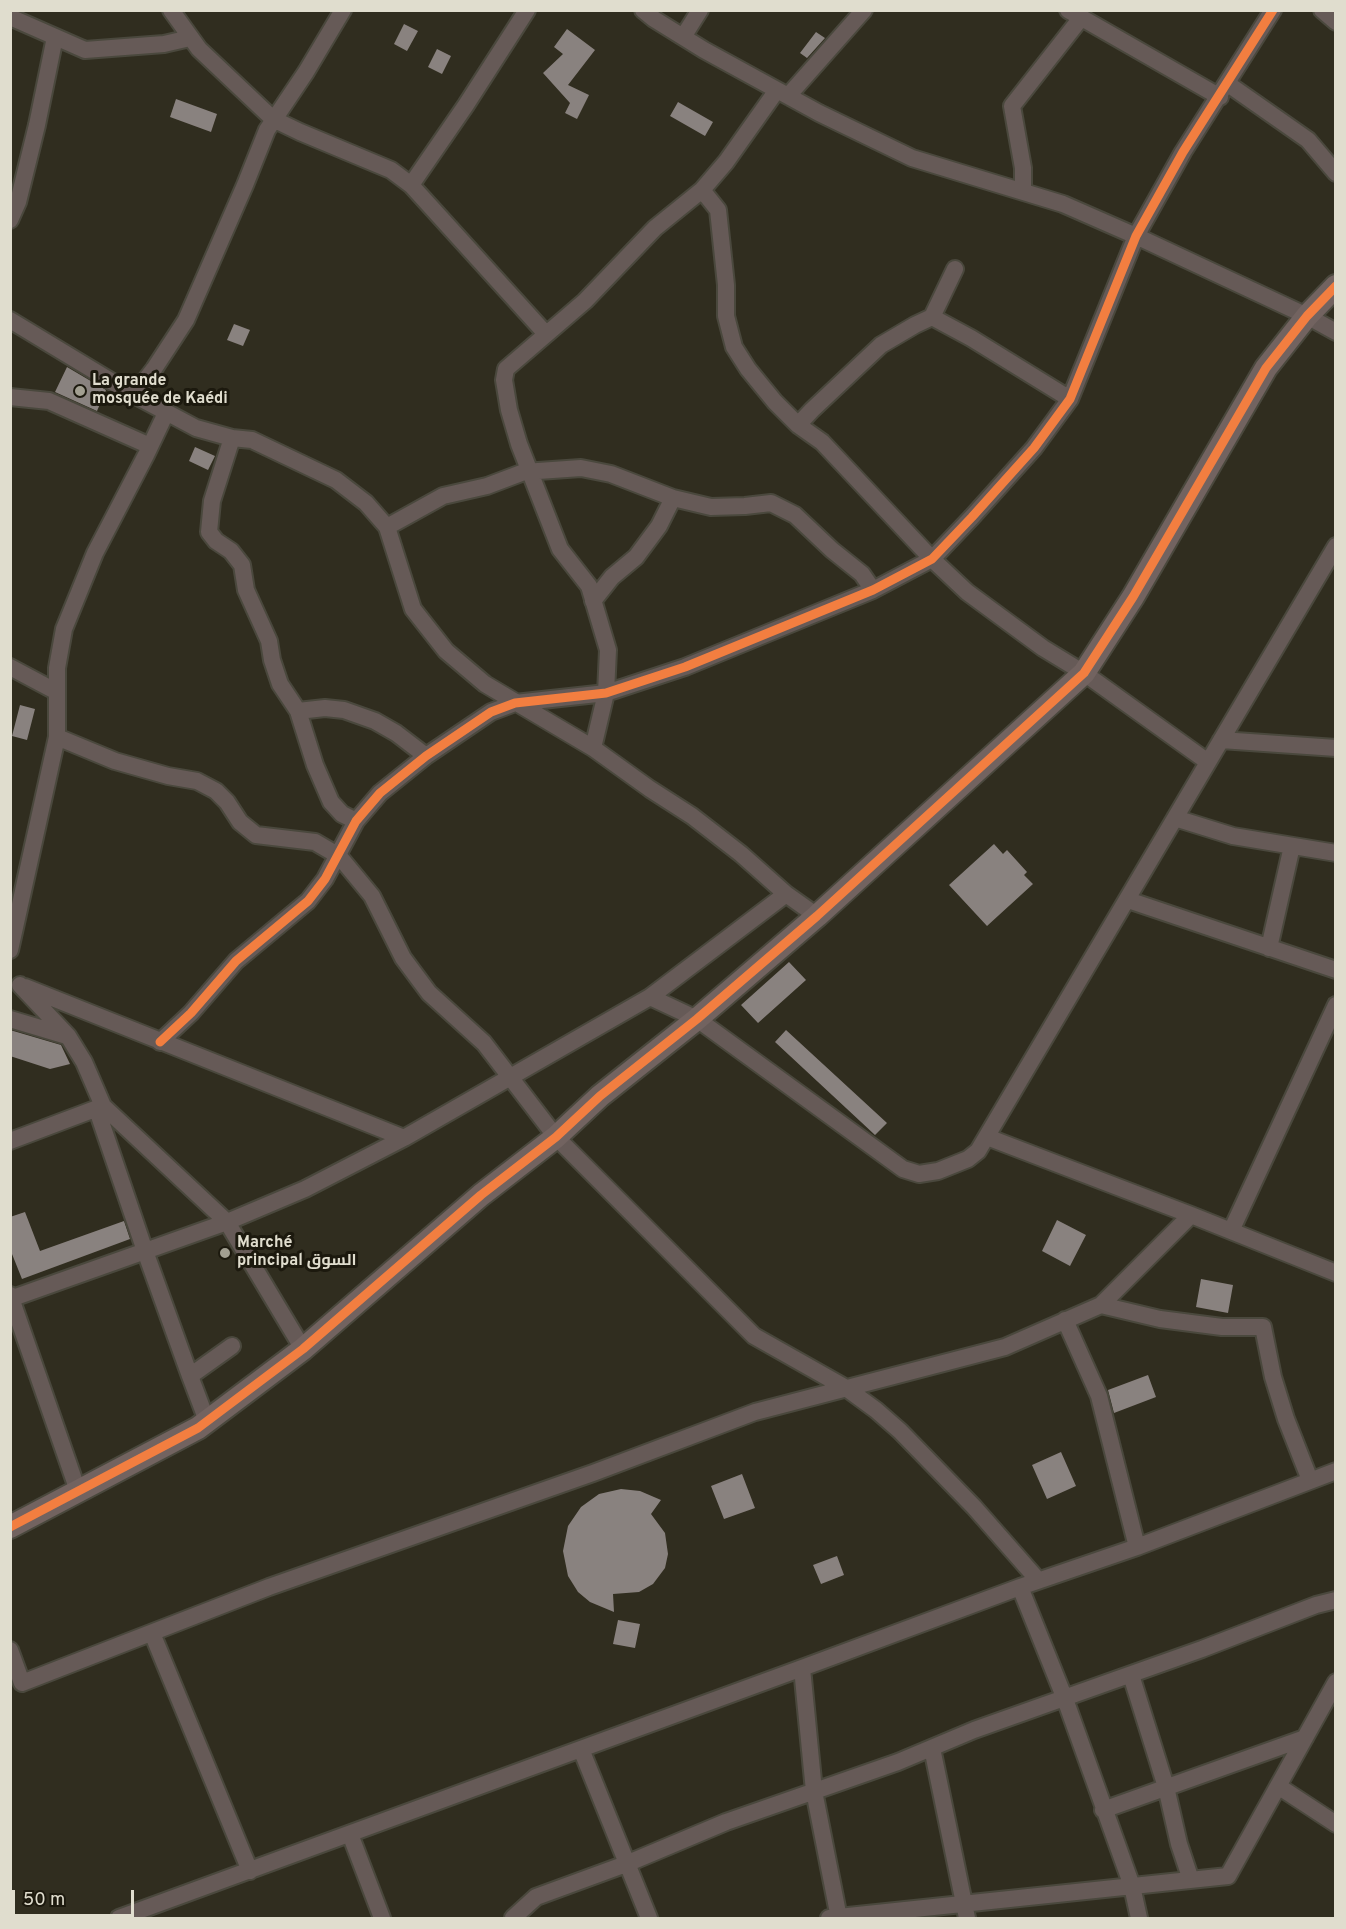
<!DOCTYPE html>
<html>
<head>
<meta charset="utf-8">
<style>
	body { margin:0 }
	#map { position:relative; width:1346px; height:1929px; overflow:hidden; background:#302d1f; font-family:Overpass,sans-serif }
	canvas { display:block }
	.frame { position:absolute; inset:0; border:12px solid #e0ddce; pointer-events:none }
	.scale { position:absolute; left:12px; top:1890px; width:122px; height:27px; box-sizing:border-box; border:3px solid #e0ddce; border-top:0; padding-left:8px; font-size:18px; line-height:21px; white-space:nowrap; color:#e0ddce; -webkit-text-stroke:4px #1c190e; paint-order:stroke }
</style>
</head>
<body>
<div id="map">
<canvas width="1346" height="1929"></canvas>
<div class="frame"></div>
<div class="scale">50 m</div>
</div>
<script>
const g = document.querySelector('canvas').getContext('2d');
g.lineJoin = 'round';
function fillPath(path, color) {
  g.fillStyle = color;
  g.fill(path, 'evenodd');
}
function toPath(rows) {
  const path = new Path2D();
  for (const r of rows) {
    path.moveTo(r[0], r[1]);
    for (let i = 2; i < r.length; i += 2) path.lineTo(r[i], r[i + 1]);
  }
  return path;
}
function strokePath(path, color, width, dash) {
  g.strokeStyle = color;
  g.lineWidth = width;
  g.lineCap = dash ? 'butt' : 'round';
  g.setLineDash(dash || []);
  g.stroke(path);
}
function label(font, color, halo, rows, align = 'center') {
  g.font = font + ' Overpass,Cairo,sans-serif';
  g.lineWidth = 6;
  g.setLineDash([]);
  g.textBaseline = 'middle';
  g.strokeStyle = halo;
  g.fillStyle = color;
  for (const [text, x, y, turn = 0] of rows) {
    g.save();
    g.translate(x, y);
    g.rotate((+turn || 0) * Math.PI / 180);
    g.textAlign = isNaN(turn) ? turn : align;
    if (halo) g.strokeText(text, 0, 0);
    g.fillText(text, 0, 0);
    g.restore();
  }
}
fillPath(toPath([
	[404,24,418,31,407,51,394,44],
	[567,29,595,50,568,85,589,95,577,119,565,113,570,103,543,73,563,54,554,47],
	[816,32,825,38,807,58,800,53],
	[437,49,451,56,442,74,428,67],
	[176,99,217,114,211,132,170,117],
	[678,102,713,122,705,136,670,116],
	[234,324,250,330,243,346,227,340],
	[67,367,106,390,97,411,55,392],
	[195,447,215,456,208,470,189,461],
	[20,705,35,709,27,740,12,736],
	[994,844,1003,854,1007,850,1027,872,1024,875,1033,884,987,926,949,885],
	[789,962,806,980,758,1023,741,1005],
	[10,1030,61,1045,70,1064,50,1069,10,1056],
	[786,1030,887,1123,875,1135,775,1042],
	[25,1212,40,1251,124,1221,130,1239,22,1279,10,1249,10,1217],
	[1057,1220,1086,1235,1070,1266,1042,1251],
	[1201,1279,1233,1285,1228,1313,1196,1307],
	[1148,1375,1156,1397,1114,1413,1108,1390],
	[1061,1452,1076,1486,1047,1499,1032,1465],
	[742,1474,755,1508,724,1519,711,1486],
	[621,1489,640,1491,661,1500,651,1514,665,1533,668,1554,665,1568,653,1584,639,1592,613,1594,614,1612,590,1602,578,1592,568,1576,563,1551,568,1526,581,1507,599,1494],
	[837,1556,844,1575,821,1584,813,1565],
	[618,1620,640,1624,635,1648,613,1644]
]), '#89827f');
const street = toPath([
	[171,10,199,49,273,119,300,132,391,170,411,185,546,334],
	[643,10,654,19,704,50,819,113,912,158,1063,204,1136,236,1307,316,1336,332],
	[1068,10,1220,97],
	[1322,10,1336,22],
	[10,17,85,50,164,44,190,38],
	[683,37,700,10],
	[1228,84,1308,140,1336,173],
	[788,96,864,10],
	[411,185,466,105,527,10],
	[702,190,718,210,726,285,726,316,734,347,748,369,775,402,798,425,822,442,932,559,967,592,1043,648,1084,673,1208,762],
	[1023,191,1023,168,1012,106,1081,18],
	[10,220,18,202,37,125,55,37],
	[932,317,971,338,1070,399],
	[10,320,134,395,196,428,232,438,252,440,336,480,366,503,387,527,413,609,446,651,485,684,593,748,650,789,692,816,741,854,786,894,817,916],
	[134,395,154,369,186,320,245,185,267,130,306,72,343,10],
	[10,397,49,401,150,446],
	[798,425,812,410,881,345,915,325,932,317,955,269],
	[232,438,212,501,209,532,216,541,231,551,242,565,246,590,269,641,272,660,280,684,298,711,315,765,331,802,342,814,356,821],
	[387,527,443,496,487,486,524,472,581,468,611,474,673,498,711,507,745,506,771,503,795,515,832,550,862,574,873,590],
	[593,601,612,577,636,557,659,526,673,498],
	[10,667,57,692],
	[298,711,325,708,344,710,375,721,396,733,426,756],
	[57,737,115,761,168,776,197,781,216,791,227,802,240,822,256,835,315,842,339,856,372,896,403,958,429,993,484,1043,556,1137,754,1336,846,1388,876,1410,900,1431,974,1507,1038,1580],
	[1221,740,1336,748],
	[593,748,606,693,608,650,589,586,560,549,519,444,509,410,504,380,506,369,585,301,655,228,702,190,726,162,777,90],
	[1175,818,1233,836,1336,853],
	[1128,900,1336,970],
	[1269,948,1292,846],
	[10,950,57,737,57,668,64,629,95,553,146,455,166,413],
	[20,985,68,1036,84,1062,103,1106,227,1222,303,1349],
	[25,987,404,1138],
	[650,997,786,894],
	[10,1019,67,1036],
	[160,1042,191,1013,236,961,308,901,325,879,356,821,380,793,426,756,491,712,515,703,606,693,685,667,873,590,932,559,972,517,1034,448,1070,399,1136,236,1183,152,1273,10],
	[97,1110,145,1251,190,1376,232,1346],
	[987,1137,1191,1215,1336,1273],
	[10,1141,103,1106],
	[1231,1231,1336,1005],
	[10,1295,78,1491],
	[10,1299,227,1222,305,1189,404,1138,650,997,697,1019,903,1169,919,1174,938,1171,968,1159,978,1151,1336,546],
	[1101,1305,1160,1319,1222,1327,1263,1327,1273,1377,1286,1419,1310,1480],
	[1065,1320,1099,1396,1137,1547],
	[190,1376,207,1421],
	[1020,1587,1065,1699,1132,1886,1139,1918],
	[152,1633,250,1871],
	[10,1650,22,1683,269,1587,593,1473,755,1412,1005,1347,1101,1305,1191,1215],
	[802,1668,814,1791,839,1918],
	[1131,1675,1166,1787,1179,1844,1191,1880],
	[932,1748,967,1918],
	[581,1749,649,1918],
	[1278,1786,1336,1824],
	[1103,1810,1305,1738],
	[350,1834,382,1918],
	[119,1918,802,1668,1020,1587,1137,1547,1336,1471],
	[513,1918,536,1897,626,1864,726,1822,898,1762,974,1730,1202,1649,1316,1605,1336,1600],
	[829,1918,1228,1876,1336,1682]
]);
const secondary = toPath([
	[10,1527,198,1428,303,1349,481,1195,556,1137,600,1096,697,1019,817,916,1084,673,1133,597,1266,368,1307,316,1336,286]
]);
strokePath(street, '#4a483d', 20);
strokePath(secondary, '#4a483d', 26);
strokePath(street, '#665a57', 16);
strokePath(secondary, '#726360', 22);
strokePath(toPath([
	[160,1042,191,1013,236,961,308,901,325,879,356,821,380,793,426,756,491,712,515,703,606,693,685,667,873,590,932,559,972,517,1034,448,1070,399,1136,236,1183,152,1273,10],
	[10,1527,198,1428,303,1349,481,1195,556,1137,600,1096,697,1019,817,916,1084,673,1133,597,1266,368,1307,316,1336,286]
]), '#f27e40', 9);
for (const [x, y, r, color] of [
	[80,391,6,"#a29f91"],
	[225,1253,6,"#a29f91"]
]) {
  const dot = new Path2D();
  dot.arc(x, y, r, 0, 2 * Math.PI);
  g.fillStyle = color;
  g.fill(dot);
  strokePath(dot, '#1c190e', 2);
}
label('bold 16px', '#e0ddce', '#1c190e', [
	["La grande",92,382],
	["mosquée de Kaédi",92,400],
	["Marché",237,1244],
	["principal السوق",237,1262]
], 'left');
</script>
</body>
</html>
